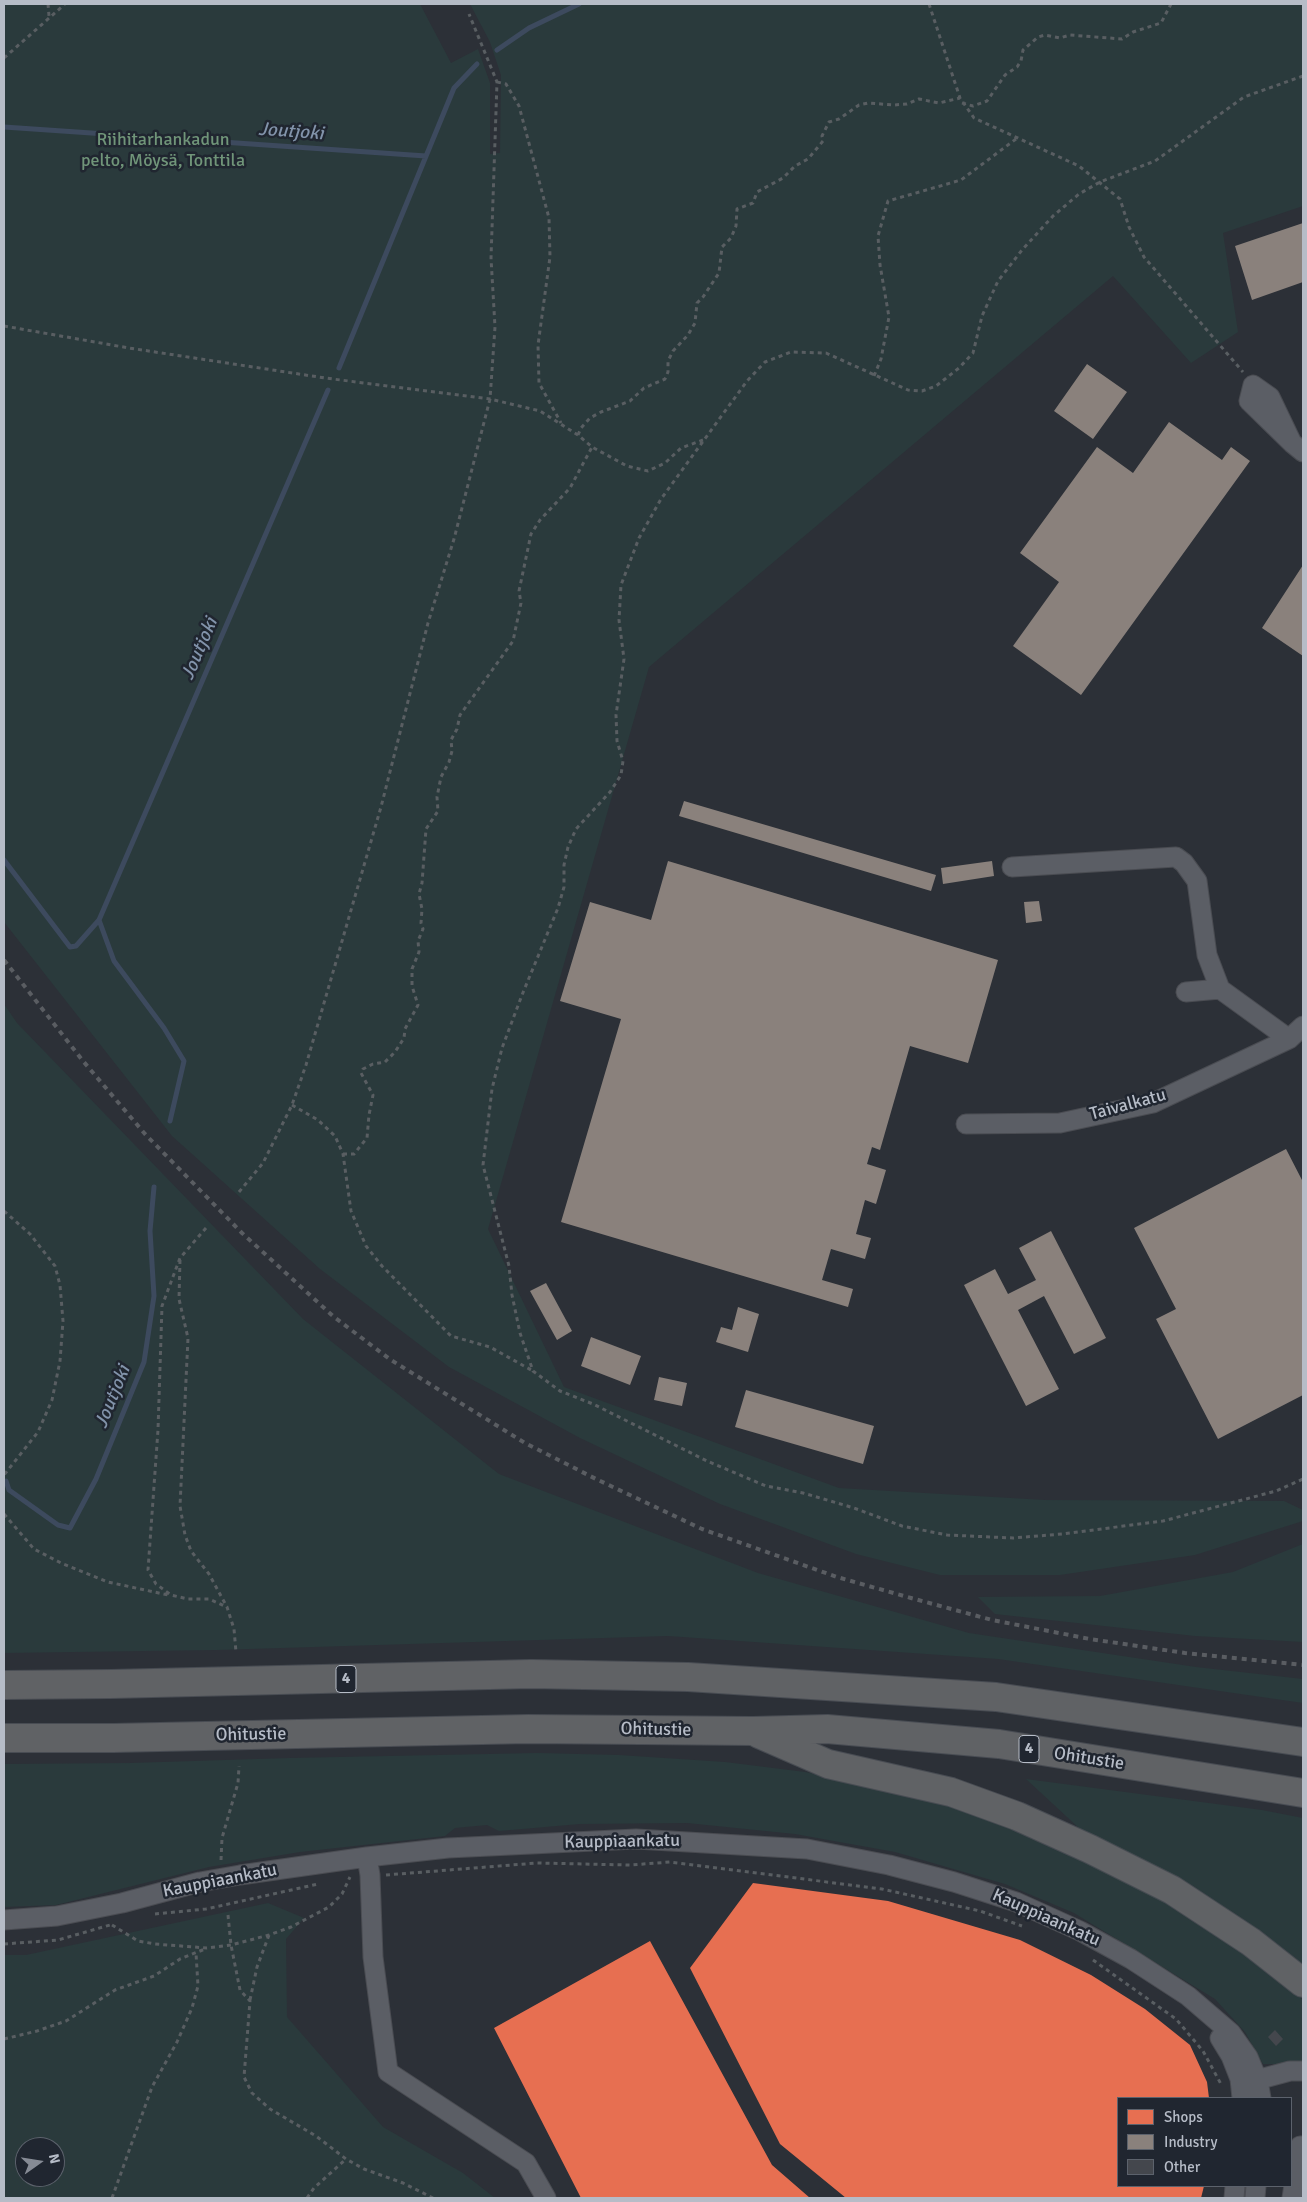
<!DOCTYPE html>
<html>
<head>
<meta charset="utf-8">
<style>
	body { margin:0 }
	#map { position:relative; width:1307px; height:2202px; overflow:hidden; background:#2c3037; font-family:Signika,sans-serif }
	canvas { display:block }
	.frame { position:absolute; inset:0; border:5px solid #b6bcc7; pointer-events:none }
	.legend { position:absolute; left:1117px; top:2097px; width:175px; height:90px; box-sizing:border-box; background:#202630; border:1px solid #5c626c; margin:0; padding:6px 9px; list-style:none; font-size:15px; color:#b6bcc7 }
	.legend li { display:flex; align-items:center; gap:10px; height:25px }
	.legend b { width:25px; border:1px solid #5c626c }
	.north { position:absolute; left:15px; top:2137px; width:50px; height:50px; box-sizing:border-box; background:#202630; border:1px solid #5c626c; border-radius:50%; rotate:77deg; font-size:14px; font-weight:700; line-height:20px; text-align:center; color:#b6bcc7 }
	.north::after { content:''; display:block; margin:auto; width:18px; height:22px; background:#868b95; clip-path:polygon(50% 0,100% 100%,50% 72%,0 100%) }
</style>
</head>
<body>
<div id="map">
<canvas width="1307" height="2202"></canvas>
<div class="frame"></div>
<ul class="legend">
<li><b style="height:14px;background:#e76f51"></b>Shops</li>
<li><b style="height:14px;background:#8a817c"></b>Industry</li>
<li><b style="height:14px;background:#44474d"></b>Other</li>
</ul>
<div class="north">N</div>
</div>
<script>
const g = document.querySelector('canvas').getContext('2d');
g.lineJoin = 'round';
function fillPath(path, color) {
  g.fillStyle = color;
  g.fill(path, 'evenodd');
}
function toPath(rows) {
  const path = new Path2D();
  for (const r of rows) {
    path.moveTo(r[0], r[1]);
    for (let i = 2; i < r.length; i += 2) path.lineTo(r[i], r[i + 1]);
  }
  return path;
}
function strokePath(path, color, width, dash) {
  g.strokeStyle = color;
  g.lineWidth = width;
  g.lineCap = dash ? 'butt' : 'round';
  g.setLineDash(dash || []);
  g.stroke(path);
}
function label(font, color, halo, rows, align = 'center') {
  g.font = font + ' Signika,sans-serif';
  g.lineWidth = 5;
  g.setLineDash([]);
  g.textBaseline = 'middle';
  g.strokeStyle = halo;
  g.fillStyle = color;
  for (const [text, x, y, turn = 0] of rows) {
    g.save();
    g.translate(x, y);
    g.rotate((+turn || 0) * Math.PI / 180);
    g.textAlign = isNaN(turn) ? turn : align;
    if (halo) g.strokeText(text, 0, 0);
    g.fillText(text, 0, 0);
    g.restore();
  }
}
fillPath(toPath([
	[4,4,420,4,451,63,478,49,490,83,490,154,500,153,501,75,490,42,470,4,1303,4,1303,206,1223,233,1238,332,1191,363,1113,276,649,667,488,1229,564,1387,839,1488,1045,1500,1284,1501,1303,1510,1303,1521,1195,1555,1060,1575,940,1575,856,1554,720,1504,580,1438,449,1367,320,1269,172,1136,4,922],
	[4,1004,17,1023,303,1319,499,1474,758,1573,969,1633,1196,1667,1303,1679,1303,1703,998,1659,668,1636,217,1650,4,1653],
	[1303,1544,1303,1642,1195,1636,995,1614,978,1597,1100,1596,1233,1572],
	[538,1753,619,1755,725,1762,805,1772,868,1784,948,1805,1017,1829,1090,1861,1160,1898,1226,1941,1288,1986,1303,2000,1303,2064,1263,2064,1245,2032,1215,1999,1074,1913,1005,1884,895,1852,795,1834,687,1823,580,1824,499,1831,487,1825,455,1828,445,1836,300,1852,209,1867,56,1905,4,1907,4,1764,130,1763,289,1758],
	[1026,1779,1262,1810,1303,1818,1303,1970,1252,1930,1165,1871,1080,1829],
	[268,1903,304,1918,286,1939,287,2017,383,2127,463,2173,495,2198,4,2198,4,1955,26,1955],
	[25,2147,55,2147,55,2177,25,2177]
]), '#2a3a3c');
fillPath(toPath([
	[753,1883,888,1901,1020,1940,1091,1975,1145,2009,1190,2045,1207,2082,1209,2098,1118,2098,1118,2186,1204,2186,1201,2198,846,2198,780,2144,690,1968],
	[650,1941,772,2165,810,2198,581,2198,494,2028]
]), '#e76f51');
fillPath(toPath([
	[1303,223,1303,282,1252,300,1235,246],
	[1087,364,1127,392,1093,439,1054,411],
	[1169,422,1222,460,1231,447,1250,461,1081,695,1013,646,1059,582,1020,553,1097,447,1133,473],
	[1303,565,1303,656,1262,628],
	[684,801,936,875,931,891,679,816],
	[668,861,998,960,968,1063,910,1046,880,1150,872,1147,867,1164,886,1170,876,1204,865,1200,856,1234,871,1238,865,1259,831,1249,822,1280,853,1289,848,1307,561,1222,621,1019,560,1001,590,902,651,920],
	[992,861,994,876,943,884,941,868],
	[1039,901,1042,921,1026,923,1024,902],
	[1286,1149,1303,1182,1303,1395,1218,1439,1156,1319,1176,1309,1134,1228],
	[1051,1231,1106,1338,1074,1354,1044,1296,1018,1310,1059,1389,1026,1406,964,1285,995,1269,1008,1294,1036,1280,1019,1248],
	[546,1283,572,1331,557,1340,530,1291],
	[738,1307,759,1314,748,1352,716,1342,721,1327,732,1330],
	[591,1337,641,1356,630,1385,581,1366],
	[659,1377,687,1383,682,1406,654,1400],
	[746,1390,874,1426,863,1464,735,1427]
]), '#8a817c');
strokePath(toPath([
	[497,50,529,28,579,4],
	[4,127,426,156],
	[339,368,454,88,477,64],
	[4,860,70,947,76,946,99,920,328,390],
	[99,920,114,961,164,1028,184,1061,170,1121],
	[6,1481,9,1490,58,1525,70,1528,96,1479,144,1362,154,1296,150,1231,154,1187]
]), '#3d4a5e', 5);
fillPath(toPath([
	[1275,2030,1283,2039,1276,2046,1268,2037]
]), '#44474d');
const minor = toPath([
	[1292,443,1270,397,1253,385,1249,401,1292,443,1303,452],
	[1012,867,1176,857,1184,863,1197,881,1207,955,1220,989,1289,1039],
	[1186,992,1220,989],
	[966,1124,1060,1123,1153,1103,1289,1039,1303,1026],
	[367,1857,370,1875,373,1957,388,2072,526,2163,546,2198],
	[4,1920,57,1916,122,1903,200,1882,240,1875,367,1857,448,1848,636,1839,807,1849,889,1865,954,1882,1016,1902,1080,1931,1131,1959,1188,1996,1231,2033,1248,2057,1258,2081,1261,2098],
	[1220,2038,1231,2056,1240,2079,1242,2098],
	[1247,2087,1264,2078,1290,2071,1303,2071],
	[1234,2198,1235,2186],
	[1255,2198,1256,2186],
	[1292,2198,1300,2146,1303,2146]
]);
const highway = toPath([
	[4,1685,111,1684,531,1674,688,1677,996,1697,1303,1742],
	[759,1734,828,1764,951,1792,1017,1816,1090,1849,1172,1890,1251,1942,1303,1983],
	[4,1738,113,1738,528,1729,753,1731,827,1729,999,1744,1303,1793]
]);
strokePath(minor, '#4a4c52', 21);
strokePath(highway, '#484c53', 30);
strokePath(toPath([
	[48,4,49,16],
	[929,4,960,98,974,118,1079,166,1120,199,1129,227,1144,257,1243,372],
	[4,58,65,4],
	[1303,76,1244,97,1155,161,1100,182,1079,194,1053,216,1022,250,998,281,982,316,973,353,959,368,936,386,922,391,908,390,826,353,791,352,765,362,747,381,661,499,639,538,621,585,619,620,624,659,616,715,617,741,623,761,621,775,610,792,576,829,568,847,564,865,564,887,558,908,522,995,502,1048,492,1089,483,1165,509,1266,512,1295,520,1333,533,1371,560,1391,593,1404,707,1461,766,1486,803,1493,854,1508,902,1526,947,1535,1013,1538,1062,1534,1163,1521,1276,1491,1303,1479],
	[497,82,506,84,519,106,549,218,550,257,538,345,539,383,561,423],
	[962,103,973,106,987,101,1005,75,1017,67,1021,61,1023,50,1038,37,1045,35,1060,38,1070,35,1122,39,1133,32,1161,23,1171,4],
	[4,326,129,348,325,378,490,399,540,411,578,435,592,447,627,466,648,471,665,463,681,448,703,440],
	[874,376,881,359,889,317,880,265,878,236,888,201,961,180,1016,139],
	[578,435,581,428,590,418,601,412,630,401,644,388,665,379,668,372,668,361,673,351,688,335,695,323,697,303,703,297,719,273,722,247,731,238,736,226,737,209,753,203,757,192,783,178,795,166,808,159,823,141,822,136,829,122,839,119,859,105,868,103,894,105,907,104,919,99,939,103,960,98],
	[292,1105,318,1120,335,1136,343,1154,351,1211,366,1246,382,1266,451,1336,490,1347,533,1371],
	[343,1154,354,1154,367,1138,369,1115,373,1095,361,1073,363,1069,373,1064,385,1062,395,1052,404,1038,405,1029,418,1005,412,986,412,969,419,952,418,941,423,929,421,923,422,909,419,894,422,883,426,829,438,811,437,797,441,777,449,762,452,751,451,740,457,729,460,715,513,641,521,603,519,591,531,534,540,520,570,488,592,447],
	[239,1192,263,1163,292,1105,306,1065,381,807,428,623,454,539,490,399,495,327,491,258,497,82,469,14],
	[4,1211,30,1234,55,1266,60,1285,63,1321,60,1361,52,1400,38,1432,4,1475],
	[206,1228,180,1258,162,1306,158,1430,148,1570,156,1584,171,1595,188,1599,209,1599,227,1607],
	[180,1260,179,1299,188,1338,180,1506,185,1535,191,1551,209,1574,227,1607,234,1629,236,1652],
	[4,1514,34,1549,61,1563,108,1582,168,1595],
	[221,1860,222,1838,238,1783,239,1766],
	[386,1875,537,1863,630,1865,670,1862,882,1889,980,1911,1022,1926],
	[155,1914,206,1909,318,1884],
	[228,1915,231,1945,240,1990,250,2001,244,2077,252,2093,270,2109,316,2136,346,2159,364,2169,403,2183,433,2198],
	[112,1925,138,1941,155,1944,207,1948,231,1945,269,1935,291,1927,329,1907,342,1894,350,1877],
	[4,1944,58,1940,110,1925],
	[1093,1960,1176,2019,1203,2051,1222,2086],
	[250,2000,257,1967,269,1935],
	[4,2039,37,2031,66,2021,115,1990,154,1976,180,1959,205,1949],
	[112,2198,152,2087,177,2042,192,2008,198,1986,196,1953],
	[307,2198,314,2188,346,2159]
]), '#595e62', 3, [4, 4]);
strokePath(minor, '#5b5e65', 19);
strokePath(highway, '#606265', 28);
strokePath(toPath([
	[4,960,83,1061,145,1134,242,1233,334,1317,391,1360,525,1443,596,1479,702,1529,837,1577,911,1598,992,1620,1090,1639,1185,1653,1303,1665]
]), '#5a5d62', 4, [5, 5]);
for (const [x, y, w] of [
	[346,1679,20],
	[1029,1749,20]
]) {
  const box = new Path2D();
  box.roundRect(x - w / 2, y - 13.5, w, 27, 4);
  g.fillStyle = '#202630';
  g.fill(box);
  strokePath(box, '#b6bcc7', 1);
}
label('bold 16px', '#b6bcc7', null, [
	["4",346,1679],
	["4",1029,1749]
]);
label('18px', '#709579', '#202630', [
	["Riihitarhankadun",163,140],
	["pelto, Möysä, Tonttila",163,161]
]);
label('18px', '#b6bcc7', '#202630', [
	["Taivalkatu",1128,1105,-15],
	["Ohitustie",656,1730,1],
	["Ohitustie",251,1735,-1],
	["Ohitustie",1089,1759,9],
	["Kauppiaankatu",622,1842,-1],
	["Kauppiaankatu",220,1881,-11],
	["Kauppiaankatu",1046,1918,24]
]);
label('italic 19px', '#8293aa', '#202630', [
	["Joutjoki",291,132,4],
	["Joutjoki",200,649,-67],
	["Joutjoki",113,1397,-68]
]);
</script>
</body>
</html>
